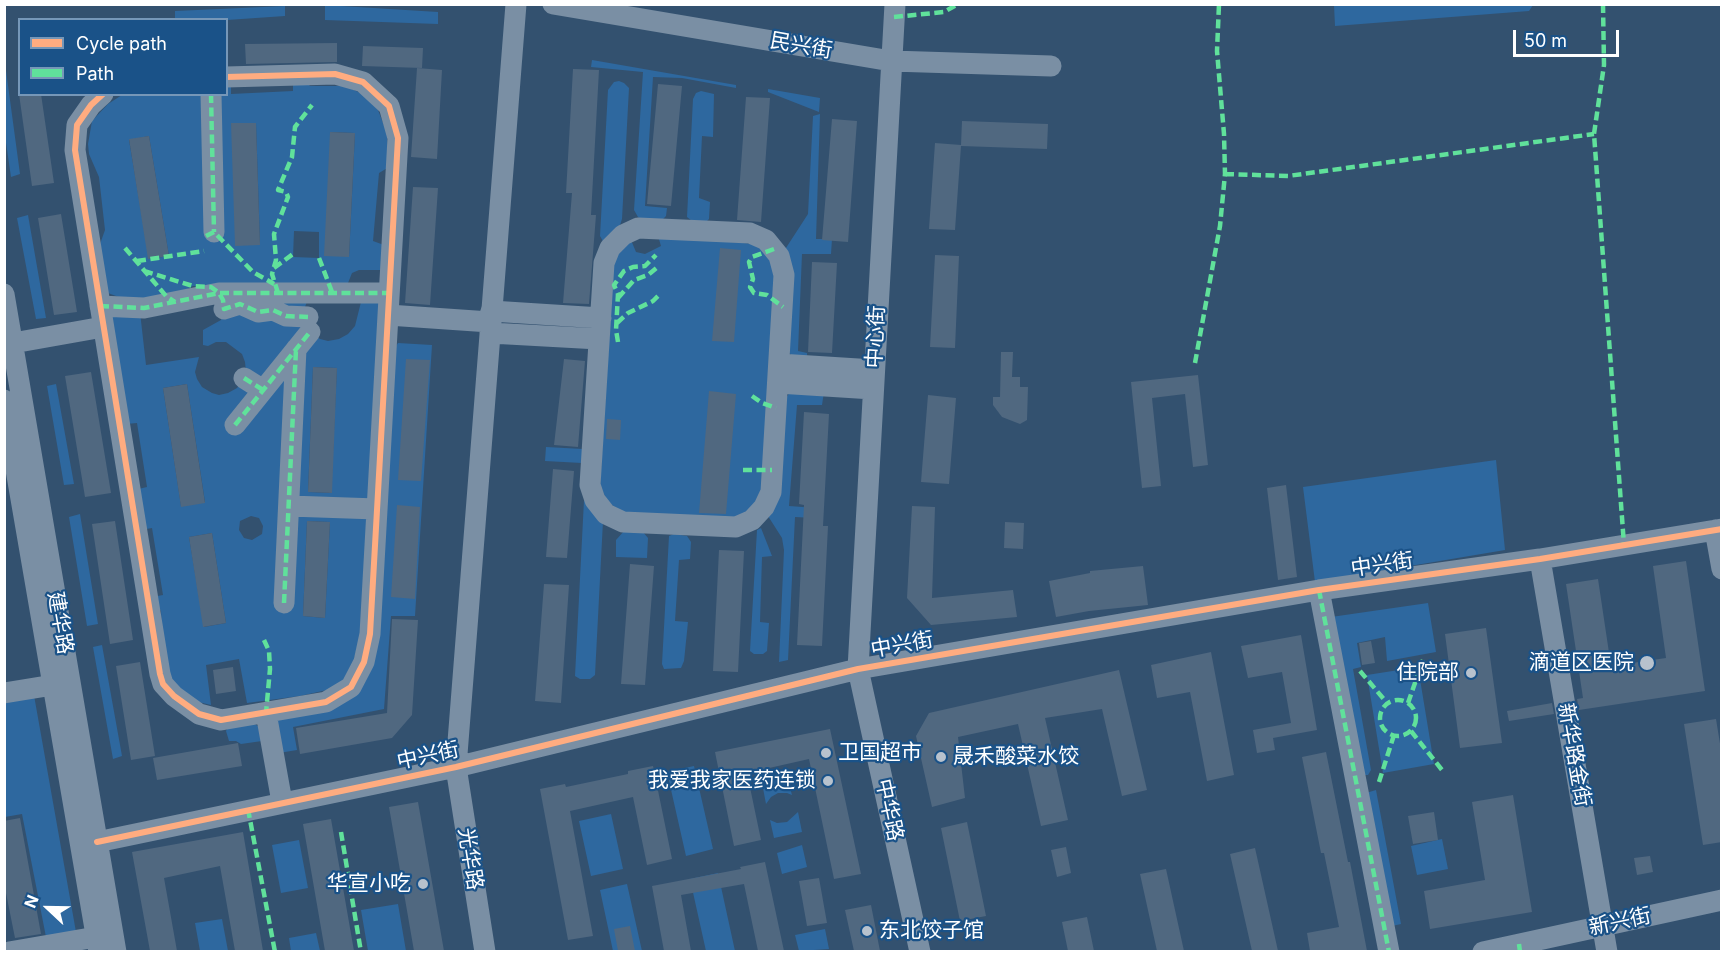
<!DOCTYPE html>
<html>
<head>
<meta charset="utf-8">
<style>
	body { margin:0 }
	#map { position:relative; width:1726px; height:956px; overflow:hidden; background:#33516f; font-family:Inter,sans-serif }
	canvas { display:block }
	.frame { position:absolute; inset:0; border:6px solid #fff; pointer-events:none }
	.legend { position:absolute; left:18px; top:18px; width:210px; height:78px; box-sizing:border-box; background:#1a5288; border:2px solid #7697b8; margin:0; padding:8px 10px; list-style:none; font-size:18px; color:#fff }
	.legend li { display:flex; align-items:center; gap:12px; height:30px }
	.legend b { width:30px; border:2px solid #7697b8 }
	.north { position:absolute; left:18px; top:878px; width:60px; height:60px; -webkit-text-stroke:4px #1a5288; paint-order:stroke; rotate:292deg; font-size:16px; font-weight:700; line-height:24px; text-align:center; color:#fff }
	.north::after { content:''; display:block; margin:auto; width:21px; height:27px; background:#fff; clip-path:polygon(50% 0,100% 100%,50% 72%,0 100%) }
	.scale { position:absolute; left:1513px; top:30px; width:106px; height:27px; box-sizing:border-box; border:3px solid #fff; border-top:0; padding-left:8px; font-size:18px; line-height:21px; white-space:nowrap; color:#fff; -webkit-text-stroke:4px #1a5288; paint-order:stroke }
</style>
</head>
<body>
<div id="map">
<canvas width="1726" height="956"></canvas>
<div class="frame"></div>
<ul class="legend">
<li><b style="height:8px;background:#ffac80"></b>Cycle path</li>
<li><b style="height:8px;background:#60e19b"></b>Path</li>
</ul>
<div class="north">N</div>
<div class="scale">50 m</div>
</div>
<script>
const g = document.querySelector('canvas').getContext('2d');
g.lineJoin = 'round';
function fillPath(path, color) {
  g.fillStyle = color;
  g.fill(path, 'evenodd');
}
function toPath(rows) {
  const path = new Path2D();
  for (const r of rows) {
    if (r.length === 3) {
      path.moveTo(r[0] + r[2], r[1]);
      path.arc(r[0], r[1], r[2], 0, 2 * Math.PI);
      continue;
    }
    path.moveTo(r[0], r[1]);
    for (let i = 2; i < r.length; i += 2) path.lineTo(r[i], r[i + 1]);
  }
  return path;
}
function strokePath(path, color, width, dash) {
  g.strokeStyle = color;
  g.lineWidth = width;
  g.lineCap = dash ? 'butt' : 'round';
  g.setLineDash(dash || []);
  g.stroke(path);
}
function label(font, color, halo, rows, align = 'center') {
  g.font = font + ' Inter,"Noto Sans SC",sans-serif';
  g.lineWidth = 4.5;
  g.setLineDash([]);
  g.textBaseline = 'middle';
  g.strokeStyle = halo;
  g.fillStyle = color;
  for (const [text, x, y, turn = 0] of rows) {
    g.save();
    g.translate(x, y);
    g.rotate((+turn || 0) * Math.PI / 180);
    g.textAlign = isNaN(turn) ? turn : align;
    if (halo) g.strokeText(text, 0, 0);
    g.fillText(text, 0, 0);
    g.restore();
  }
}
fillPath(toPath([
	[325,5,438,12,438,24,325,20],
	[1334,5,1334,4,1533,5,1529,11,1335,26],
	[285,6,285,16,227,20,175,19,175,11],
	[592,60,736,85,736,88,682,78,653,77,645,206,667,208,666,216,661,221,643,220,638,217,634,210,643,72,591,67],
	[5,63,20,174,11,177,5,136],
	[293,81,306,82,310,86,345,86,365,95,378,110,387,133,389,167,379,173,373,241,384,245,382,270,359,270,352,273,348,283,309,296,305,307,314,335,320,339,328,341,339,339,348,334,355,326,361,302,381,296,362,628,351,672,336,688,300,696,247,703,239,659,206,665,211,705,190,700,171,680,162,633,161,611,152,597,163,595,152,528,141,530,134,490,147,487,137,423,126,424,109,316,140,312,146,365,199,357,195,372,197,379,202,387,212,393,219,395,228,393,237,388,243,381,246,372,245,362,242,354,226,342,216,342,208,346,203,345,203,330,221,320,224,309,211,287,193,286,186,290,141,305,105,292,100,244,105,230,99,177,89,154,88,144,92,121,108,104,122,95,226,94,227,82,231,82,231,94,293,91],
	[231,123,256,123,260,244],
	[330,132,355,133,349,257],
	[149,136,169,256,149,259,129,140],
	[294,231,319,232,319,258,293,257],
	[313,367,337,368,331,493,308,492],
	[187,384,205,502,181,506,163,388],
	[251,516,259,518,263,526,262,534,252,540,244,538,239,530,240,521],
	[307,521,330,522,325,618,303,616],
	[212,533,226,623,204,627,189,537],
	[619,81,624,83,629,88,622,219,619,228,604,243,600,236,608,90,614,82],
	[768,89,820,98,819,112,768,92],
	[701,91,714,94,713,137,702,136,699,198,710,202,709,219,706,222,692,221,687,217,693,99,696,93],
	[820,114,816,239,832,239,831,254,802,254,798,351,807,353,807,360,791,355,787,349,784,251,808,214,813,116],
	[28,215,46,318,36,319,17,218],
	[658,236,755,244,770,256,775,271,765,485,760,500,747,513,735,519,629,515,617,509,607,501,600,486,614,256,631,240,636,252,645,254,661,246],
	[398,343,432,345,415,616,391,616,384,709,293,727,297,750,279,753,274,719,357,693,393,351],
	[56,384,74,484,64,485,47,386],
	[791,390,824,392,822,405,797,405,789,506,816,508,815,518,795,517,788,660,779,662,784,550,782,538,768,516,785,400],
	[546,447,583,449,582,463,545,461],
	[1496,460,1505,550,1315,582,1303,487],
	[584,500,603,521,595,675,590,679,580,679,575,676],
	[80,514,98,624,87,626,69,517],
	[761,528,772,556,762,557,760,622,769,623,767,651,763,654,754,654,750,651,757,530],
	[624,531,643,532,648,538,647,558,616,557,616,540],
	[674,534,687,536,691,542,690,559,679,560,675,621,688,622,684,661,681,668,664,669,662,664,669,536],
	[1428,603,1436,652,1387,661,1385,637,1357,643,1361,667,1353,669,1371,770,1368,775,1362,775,1331,617],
	[102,645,122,756,113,759,93,647],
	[1418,667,1434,764,1383,773,1367,675],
	[32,684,76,932,46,937,22,814,5,817,5,689],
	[252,722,259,727,262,741,241,744,236,741,229,741,226,731,229,725],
	[694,766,713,849,686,856,667,772],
	[782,776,787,777,792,795,787,793,778,793,771,797,766,804,762,783,764,781],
	[1376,790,1401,924,1392,926,1366,793],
	[798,812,802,832,774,838,770,820,777,823,787,822],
	[611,814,623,869,591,876,579,821],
	[1442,839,1448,869,1417,875,1411,846],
	[299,840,308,888,281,893,272,845],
	[802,845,807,867,782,874,777,853],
	[718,873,735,951,706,951,690,879],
	[627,884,642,951,613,951,600,890],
	[398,904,406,951,368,951,361,910],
	[222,919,228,951,200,951,195,923],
	[825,929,829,949,799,951,795,935],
	[316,933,320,951,291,951,289,938]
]), '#2e689f');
fillPath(toPath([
	[337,43,337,62,246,64,245,44],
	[363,46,423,48,422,68,362,66],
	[417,68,442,70,437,159,411,157],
	[573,69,599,70,591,215,596,215,589,304,563,303,572,193,566,193],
	[658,84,682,86,671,206,647,204],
	[19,94,41,94,54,183,32,186],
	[746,97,770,98,761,222,737,220],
	[832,119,857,121,848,242,822,240],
	[962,121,1048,124,1047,149,961,146,955,230,929,229,935,143,961,145],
	[231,123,256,123,260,245,235,246],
	[330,132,355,133,349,257,324,256],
	[149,136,169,256,148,259,129,139],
	[413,187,438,188,430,305,405,303],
	[61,214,77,312,54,315,38,218],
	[720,248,741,250,734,342,712,341],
	[935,255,959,256,955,348,930,347],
	[812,262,837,263,832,353,808,352],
	[1001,352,1013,352,1012,377,1020,377,1020,387,1028,387,1027,420,1020,424,1002,417,993,405,993,397,1000,397],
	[406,359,430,360,421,481,398,480],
	[564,359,585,361,578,447,554,445],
	[313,367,337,368,332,493,308,492],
	[91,372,111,493,85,497,65,376],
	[1198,375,1208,465,1193,467,1185,394,1152,398,1161,486,1142,488,1131,382],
	[187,384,205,503,181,507,163,388],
	[709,391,736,394,726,514,699,513],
	[928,395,956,398,949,484,921,482],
	[804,412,829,414,823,526,828,526,822,646,797,645,804,505,799,504],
	[607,419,621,420,620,440,606,439],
	[553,469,574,471,567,558,546,557],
	[1286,485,1297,577,1278,580,1267,488],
	[397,505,420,507,415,599,391,597],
	[912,506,935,507,932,598,1013,590,1017,617,931,625,907,598],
	[115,521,133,640,110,644,92,524],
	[307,521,330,522,325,618,303,616],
	[1005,522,1024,523,1023,549,1004,548],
	[212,533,226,623,203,627,189,537],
	[719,550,744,551,738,672,713,671],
	[1686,561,1705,691,1579,710,1577,699,1583,698,1566,584,1598,579,1611,666,1666,658,1653,566],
	[630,564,654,566,645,685,621,684],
	[1143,566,1148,605,1089,611,1056,617,1049,581,1090,573,1090,571],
	[544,584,569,585,561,703,535,701],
	[392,619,418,620,412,715,392,738,300,754,296,728,387,713],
	[1486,628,1502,743,1460,748,1445,634],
	[1301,635,1317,730,1273,738,1275,750,1257,753,1253,730,1291,723,1282,672,1248,678,1241,646],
	[1371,641,1375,663,1362,665,1359,643],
	[1211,652,1234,775,1207,781,1190,692,1157,698,1151,665],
	[140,662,155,756,131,760,116,666],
	[233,667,236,691,216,694,213,670],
	[1119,670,1147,790,1122,796,1102,709,1045,718,1068,820,1041,826,1018,724,958,737,965,798,932,807,916,736,929,713],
	[1552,703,1554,714,1509,721,1507,711],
	[1716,719,1722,756,1722,842,1703,845,1684,724],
	[830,729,861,874,834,879,809,759,747,773,761,840,734,846,715,752],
	[238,743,242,766,157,780,153,758],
	[1326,752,1348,862,1350,862,1367,951,1310,951,1307,933,1339,927,1324,853,1321,853,1302,757],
	[653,766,672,859,647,865,633,797,570,811,593,936,568,940,540,789,565,784,566,787,628,774,628,771],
	[1513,795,1532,912,1430,929,1424,891,1485,880,1472,802],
	[418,802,444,951,414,951,389,807],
	[1434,812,1438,840,1413,844,1408,816],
	[20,818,41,934,15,938,4,883,4,821],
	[331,819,354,951,325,951,303,824],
	[967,822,986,916,960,921,941,828],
	[243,832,263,951,235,951,220,866,164,878,177,951,150,951,132,852],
	[1066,847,1071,873,1057,877,1051,850],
	[1255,848,1278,951,1252,951,1230,854],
	[1650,856,1653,872,1637,875,1634,858],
	[765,862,784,951,758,951,744,884,681,895,691,951,664,951,652,886,741,869,740,867],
	[1166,869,1184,951,1157,951,1140,874],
	[819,878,827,923,807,926,799,881],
	[871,905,880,951,854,951,845,910],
	[1087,917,1094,951,1068,951,1062,922],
	[630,926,635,951,618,951,614,929]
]), '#506880');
strokePath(toPath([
	[553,4,891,61,1051,66],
	[895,4,858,669,920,952],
	[103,94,91,105,77,125,75,150,160,674,163,684,174,696,199,714,221,720,326,702,351,687,364,662,370,634,398,138,389,106,363,82,335,74,226,77],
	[211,94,214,232],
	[638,228,750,233,766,240,779,256,784,275,771,492,764,507,752,520,736,527,623,522,606,514,595,500,590,485,604,263,610,248,623,235,638,228],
	[4,294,116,952],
	[100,306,144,308,219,293,389,293],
	[224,309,240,304,258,312,273,310,286,316,308,317],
	[491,311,601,318],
	[388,315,490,322],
	[490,333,599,339],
	[13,343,103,327],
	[779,364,874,370],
	[244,378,263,390],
	[778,383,873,389],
	[4,400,99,952],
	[235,425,310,332],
	[289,506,377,509],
	[1715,530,1722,569],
	[1540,559,1607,952],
	[1319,590,1389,952],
	[284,603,296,349],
	[4,693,53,685],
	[266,713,282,802],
	[97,842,456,767,858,669,1319,590,1540,559,1722,529],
	[9,952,96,937],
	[485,952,456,767,516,4],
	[1483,952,1722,900]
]), '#7a8fa4', 21);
strokePath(toPath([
	[1603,4,1604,65,1594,134,1624,545],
	[894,17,944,12,958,4],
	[211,94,214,232],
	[1225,174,1288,176,1594,134],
	[206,236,214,232,253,272,274,284],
	[125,248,166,296,175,302],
	[774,249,752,257,749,262,753,279,750,287,754,293,767,295,783,307],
	[319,258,332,292],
	[137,261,204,251],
	[274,268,293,254],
	[144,271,193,286,211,287,219,293,223,300,224,309,240,304,258,312,273,310,286,316,308,317],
	[278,293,272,274,276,260,274,234,288,197,286,192,278,190,292,157,295,127,312,105],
	[618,298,634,280,648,275,659,266],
	[100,306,144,308,219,293,389,293],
	[617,323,628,313,653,301,660,294],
	[618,342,616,330,618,294,614,285,624,271,633,267,645,266,656,255],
	[1195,363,1220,226,1225,174,1224,134,1217,51,1219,4],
	[244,378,263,390],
	[752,396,762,403,776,408],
	[235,425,310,332],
	[743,470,772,470],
	[1319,590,1389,952],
	[284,603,296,349],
	[264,640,269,651,270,669,266,713],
	[1360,671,1388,704],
	[1398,718,18],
	[1408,703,1423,660],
	[1411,731,1442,770],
	[1379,782,1394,735],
	[248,809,275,952],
	[341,832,361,952],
	[1519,944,1520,952]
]), '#60e19b', 4.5, [9, 4.5]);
strokePath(toPath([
	[103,94,91,105,77,125,75,150,160,674,163,684,174,696,199,714,221,720,326,702,351,687,364,662,370,634,398,138,389,106,363,82,335,74,226,77],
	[97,842,456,767,858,669,1319,590,1540,559,1722,529]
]), '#ffac80', 6);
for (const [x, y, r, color] of [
	[1647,663,8,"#b8c2cd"],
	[1471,673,6,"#b8c2cd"],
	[826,753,6,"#b8c2cd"],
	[941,757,6,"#b8c2cd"],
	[828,781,6,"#b8c2cd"],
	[423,884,6,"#b8c2cd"],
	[867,931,6,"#b8c2cd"]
]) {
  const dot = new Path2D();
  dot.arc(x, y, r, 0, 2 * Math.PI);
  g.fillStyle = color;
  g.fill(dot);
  strokePath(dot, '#1a5288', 2);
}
label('21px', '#fff', '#1a5288', [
	["民兴街",801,46,10],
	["中心街",876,337,-87],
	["中兴街",1382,565,-8],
	["建华路",60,623,80],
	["中兴街",902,645,-10],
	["新华路金街",1574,755,80],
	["中兴街",428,756,-12],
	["中华路",889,810,78],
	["光华路",470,859,81],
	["新兴街",1620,922,-12]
]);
label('21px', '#fff', '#1a5288', [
	["滴道区医院",1634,663],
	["住院部",1459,673],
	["卫国超市",838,753,"left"],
	["晟禾酸菜水饺",953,757,"left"],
	["我爱我家医药连锁",816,781],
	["华宣小吃",411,884],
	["东北饺子馆",879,931,"left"]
], 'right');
</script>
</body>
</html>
